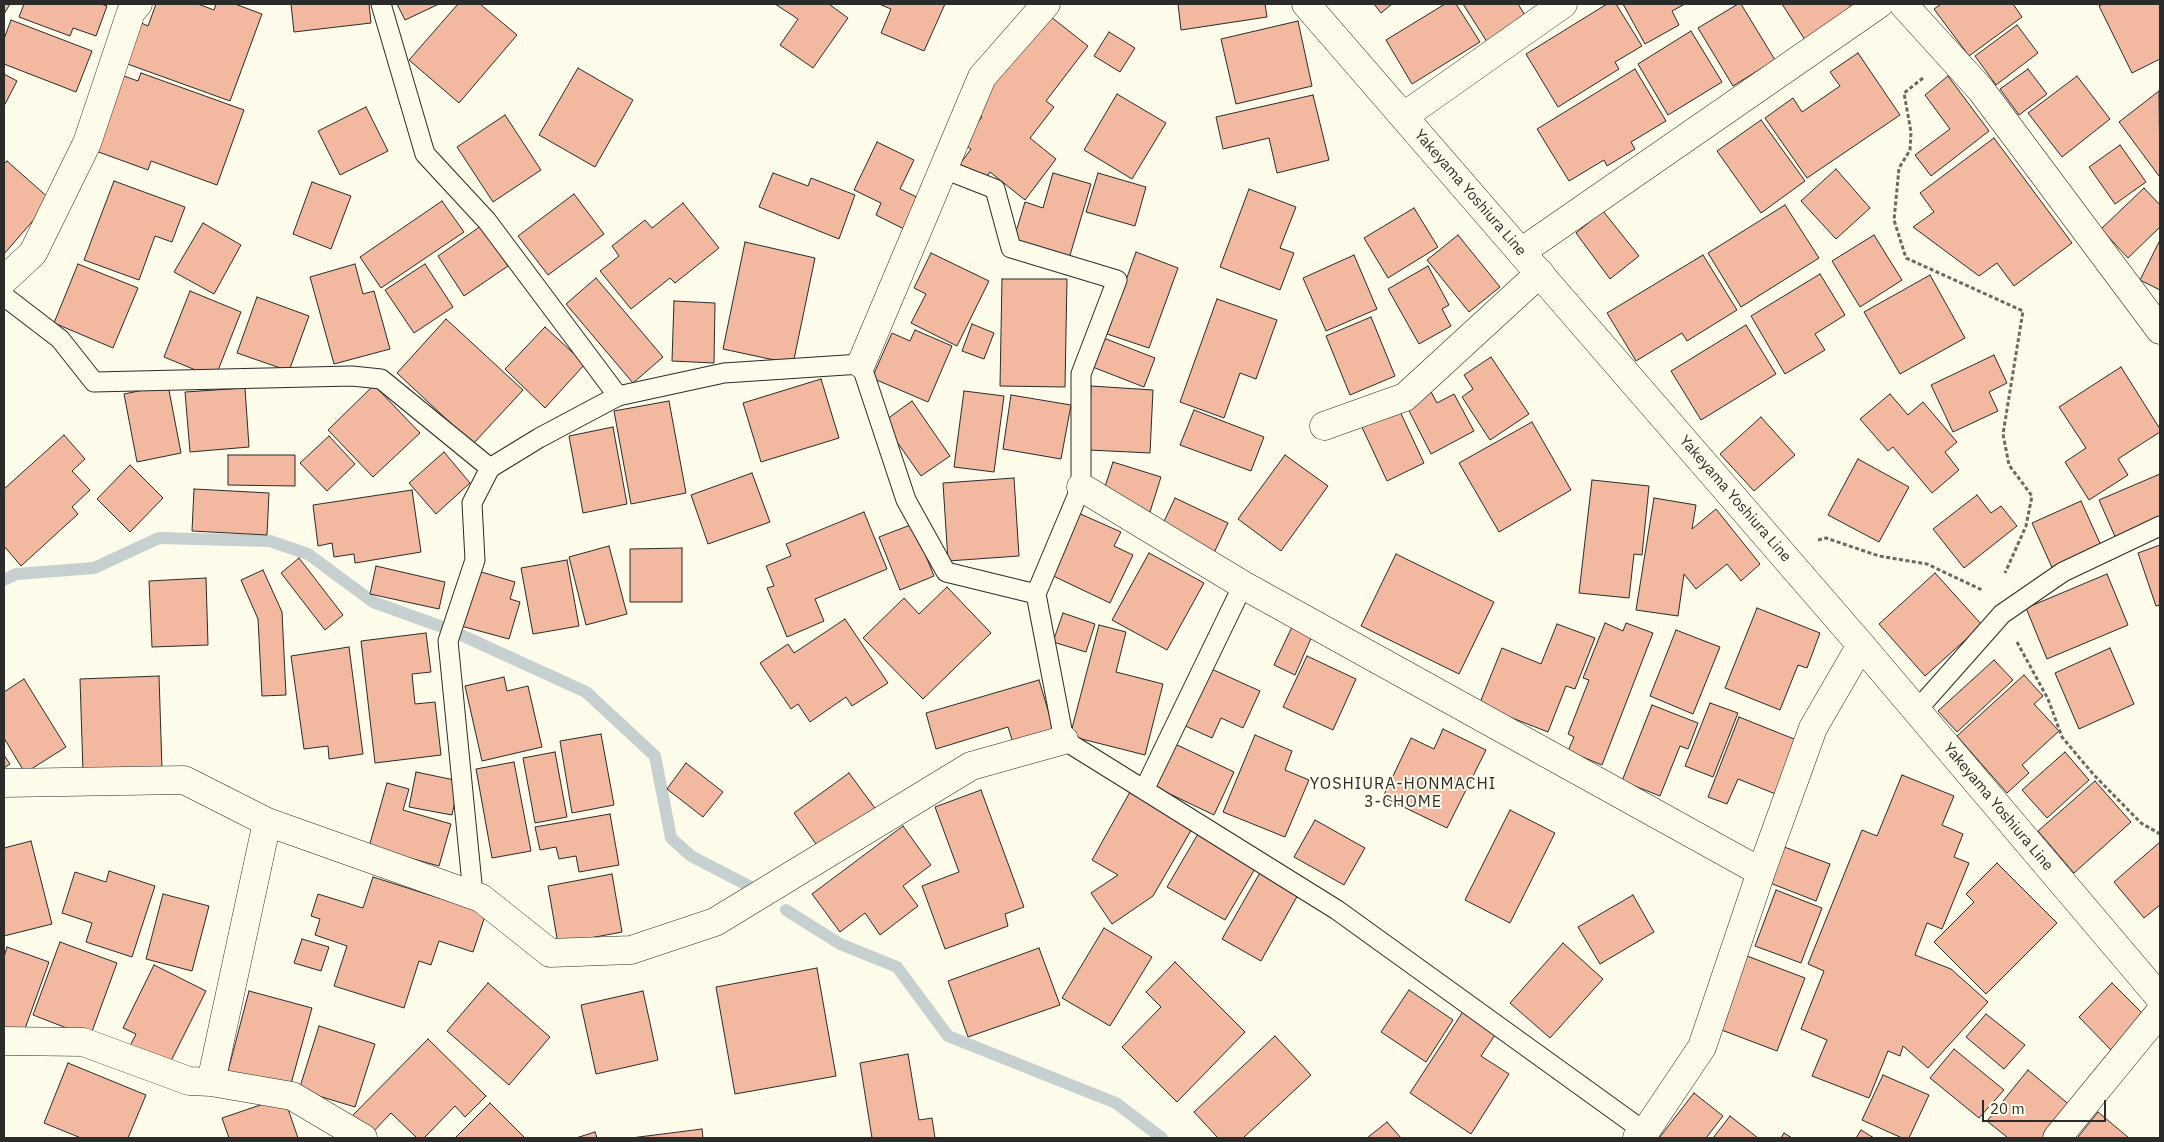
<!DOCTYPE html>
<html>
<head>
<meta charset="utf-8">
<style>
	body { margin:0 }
	#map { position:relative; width:2164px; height:1142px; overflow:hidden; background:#fdfbea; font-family:"IBM Plex Sans",sans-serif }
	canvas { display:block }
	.frame { position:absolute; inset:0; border:5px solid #2b2b2b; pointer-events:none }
	.scale { position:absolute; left:1982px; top:1100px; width:124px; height:22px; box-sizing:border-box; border:2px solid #2b2b2b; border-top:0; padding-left:6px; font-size:15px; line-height:18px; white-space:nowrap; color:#2b2b2b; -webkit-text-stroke:4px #fdfbea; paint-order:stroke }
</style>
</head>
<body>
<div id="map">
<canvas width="2164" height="1142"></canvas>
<div class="frame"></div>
<div class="scale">20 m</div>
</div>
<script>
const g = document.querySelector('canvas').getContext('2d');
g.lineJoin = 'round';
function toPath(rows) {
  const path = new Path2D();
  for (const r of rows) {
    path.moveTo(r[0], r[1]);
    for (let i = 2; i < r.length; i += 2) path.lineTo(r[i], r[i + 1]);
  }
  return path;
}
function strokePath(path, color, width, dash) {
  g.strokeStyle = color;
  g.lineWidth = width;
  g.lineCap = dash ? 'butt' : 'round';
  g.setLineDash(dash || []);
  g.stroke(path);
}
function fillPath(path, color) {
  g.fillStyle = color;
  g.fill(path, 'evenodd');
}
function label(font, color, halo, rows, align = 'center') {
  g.font = font + ' "IBM Plex Sans",sans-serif';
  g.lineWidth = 4;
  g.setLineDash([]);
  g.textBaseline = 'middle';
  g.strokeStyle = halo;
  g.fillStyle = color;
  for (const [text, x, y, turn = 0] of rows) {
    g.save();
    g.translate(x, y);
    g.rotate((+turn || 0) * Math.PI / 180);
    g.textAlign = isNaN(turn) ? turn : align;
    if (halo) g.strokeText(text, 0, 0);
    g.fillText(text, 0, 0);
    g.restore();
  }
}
strokePath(toPath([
	[4,580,16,574,94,568,159,538,270,541,308,554,373,602,448,629,586,692,655,756,671,838,691,856,749,886],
	[786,910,840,944,897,967,948,1036,1116,1103,1162,1138]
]), '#c7d0d0', 12);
const building = toPath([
	[4,4,10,4,4,14,4,4],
	[24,4,101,4,107,6,96,36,73,28,70,36,19,17,24,4],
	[156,4,198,4,214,10,216,4,235,4,262,14,230,101,122,62,137,21,148,26,156,4],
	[291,4,369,4,371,23,294,32,291,4],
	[397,4,439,4,405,20,397,4],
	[458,4,480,4,517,35,459,103,409,60,458,4],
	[775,4,829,4,848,18,813,68,780,45,798,19,775,4],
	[879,4,945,4,924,51,881,33,891,9,879,4],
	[1178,4,1265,4,1267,17,1181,30,1178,4],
	[1374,4,1392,4,1381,13,1374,4],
	[1445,4,1456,4,1480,42,1412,84,1386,40,1445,4],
	[1463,4,1518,4,1528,20,1489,45,1463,4],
	[1607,4,1616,4,1642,46,1615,62,1619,69,1558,107,1526,54,1607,4],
	[1623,4,1685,4,1672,11,1679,25,1645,44,1623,4],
	[1738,4,1741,4,1775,60,1733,86,1698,28,1738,4],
	[1782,4,1849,4,1853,11,1805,40,1782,4],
	[1941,4,2013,4,2022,17,1969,56,1934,9,1941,4],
	[2103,4,2160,4,2160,59,2132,73,2099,6,2103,4],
	[1046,13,1088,46,1046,101,1054,107,1030,138,1056,159,1025,200,990,172,983,182,960,164,971,149,962,143,982,117,972,109,1046,13],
	[11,20,92,51,76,92,4,64,4,39,11,20],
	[1298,21,1312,86,1236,104,1221,39,1298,21],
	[2017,25,2038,53,1996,85,1975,56,2017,25],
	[1691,31,1722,82,1668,115,1638,64,1691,31],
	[1109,32,1135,48,1120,72,1094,56,1109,32],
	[1858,53,1900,115,1807,178,1765,118,1793,98,1802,112,1840,86,1830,72,1858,53],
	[578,68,633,100,595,167,539,135,578,68],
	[1635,69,1666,121,1631,142,1635,149,1607,166,1604,160,1569,181,1537,129,1635,69],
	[2028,69,2047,94,2019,115,2000,89,2028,69],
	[141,73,244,110,217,185,151,161,148,170,93,150,121,75,138,81,141,73],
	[4,74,17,81,4,106,4,74],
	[1948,76,1989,131,1931,176,1915,155,1950,129,1925,95,1948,76],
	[2077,76,2110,119,2062,157,2028,113,2077,76],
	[2159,91,2160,175,2159,176,2119,122,2159,91],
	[1117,94,1166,123,1132,179,1084,150,1117,94],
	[1313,95,1329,160,1277,173,1269,138,1223,149,1216,117,1313,95],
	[366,107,388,151,340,175,318,131,366,107],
	[505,115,541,170,493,202,457,147,505,115],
	[1761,120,1805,181,1761,213,1717,151,1761,120],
	[1994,138,2072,243,2014,286,1997,263,1979,276,1913,227,1934,212,1920,193,1994,138],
	[877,142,914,160,900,189,927,202,912,233,876,215,881,203,854,190,877,142],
	[2120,145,2146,182,2115,204,2089,167,2120,145],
	[7,161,51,200,4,254,4,164,7,161],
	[1836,169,1870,208,1836,239,1801,201,1836,169],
	[773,173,808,186,811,178,855,195,839,239,759,207,773,173],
	[1053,173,1091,184,1068,262,1012,245,1025,202,1043,208,1053,173],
	[1098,173,1146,187,1135,226,1086,212,1098,173],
	[114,181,185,207,172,242,155,236,139,280,84,260,114,181],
	[312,182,351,196,331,249,293,234,312,182],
	[2144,188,2160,205,2160,227,2128,258,2101,229,2144,188],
	[1249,189,1296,207,1280,248,1294,253,1280,290,1220,267,1249,189],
	[574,194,604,234,548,275,518,236,574,194],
	[442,201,464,232,381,288,360,257,442,201],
	[683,203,719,248,675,283,670,278,631,309,600,271,619,256,612,246,645,220,652,228,683,203],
	[1785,205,1819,258,1741,307,1708,253,1785,205],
	[1414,208,1438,247,1388,278,1364,238,1414,208],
	[1603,211,1639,256,1610,279,1576,233,1603,211],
	[203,223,241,245,214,294,174,272,203,223],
	[481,226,508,266,464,296,438,256,481,226],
	[1458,235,1500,287,1469,312,1427,260,1458,235],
	[1874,235,1902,280,1860,307,1832,261,1874,235],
	[2160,240,2160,290,2140,280,2160,240],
	[745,242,815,258,793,364,723,349,745,242],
	[1136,252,1178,268,1149,348,1107,334,1136,252],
	[931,253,989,281,957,346,911,323,926,294,914,288,931,253],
	[1354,255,1377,309,1326,331,1303,278,1354,255],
	[1703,255,1737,310,1687,341,1682,333,1636,361,1607,313,1703,255],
	[78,264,138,288,113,348,54,323,78,264],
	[355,264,363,294,374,291,390,349,334,364,310,277,355,264],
	[425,264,453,307,414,333,385,290,425,264],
	[1428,266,1449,305,1442,309,1451,326,1419,344,1388,289,1428,266],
	[1820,274,1845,315,1815,334,1825,350,1785,374,1751,316,1820,274],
	[1930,275,1965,338,1900,374,1864,312,1930,275],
	[596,278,663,357,633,383,566,304,596,278],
	[1002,279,1067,279,1065,387,1000,386,1002,279],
	[190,291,241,312,215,378,164,357,190,291],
	[257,297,309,316,289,371,237,353,257,297],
	[1217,299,1277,320,1256,379,1240,373,1224,418,1180,402,1217,299],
	[674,301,715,303,714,363,672,361,674,301],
	[1371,317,1395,376,1350,395,1326,336,1371,317],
	[446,319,523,390,473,444,397,373,446,319],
	[972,324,994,333,984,359,962,351,972,324],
	[1746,325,1776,374,1701,420,1671,371,1746,325],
	[545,327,585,364,545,408,505,369,545,327],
	[915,330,952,346,928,402,872,378,892,333,910,341,915,330],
	[1101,337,1155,358,1144,387,1090,366,1101,337],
	[1994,355,2007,383,1989,392,1998,411,1953,432,1931,385,1994,355],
	[1491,357,1529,414,1490,440,1462,397,1473,389,1464,375,1491,357],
	[2121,367,2160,429,2160,432,2118,459,2128,475,2089,500,2065,462,2086,448,2059,407,2121,367],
	[821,379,839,438,761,462,743,403,821,379],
	[168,385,181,453,137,462,124,394,168,385],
	[374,385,420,433,373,477,328,430,374,385],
	[1091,386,1153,390,1150,453,1089,450,1091,386],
	[245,388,249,447,190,452,185,392,245,388],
	[1429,388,1437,403,1454,394,1474,431,1431,454,1404,401,1429,388],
	[964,391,1004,396,994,472,954,467,964,391],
	[1890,394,1908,415,1923,402,1957,442,1945,452,1959,470,1932,493,1893,447,1888,451,1860,419,1890,394],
	[1011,395,1071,405,1061,459,1003,449,1011,395],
	[669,401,686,493,631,504,614,411,669,401],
	[912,401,950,456,921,476,883,422,912,401],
	[1397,405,1424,463,1387,481,1360,423,1397,405],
	[1194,410,1264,437,1251,471,1180,445,1194,410],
	[1761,417,1795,455,1754,491,1720,454,1761,417],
	[1532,422,1571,490,1499,532,1459,463,1532,422],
	[613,427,627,504,583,513,569,436,613,427],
	[64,435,85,459,72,471,90,490,72,507,78,514,21,566,4,546,4,489,64,435],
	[329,436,355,464,327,491,300,463,329,436],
	[444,452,470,483,436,514,409,483,444,452],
	[228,455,295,455,295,486,228,485,228,455],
	[1285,455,1328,486,1281,551,1238,519,1285,455],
	[1858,459,1909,487,1879,542,1828,515,1858,459],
	[1113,462,1161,477,1150,512,1102,496,1113,462],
	[130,465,163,498,130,532,97,499,130,465],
	[752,473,770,522,708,544,691,495,752,473],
	[2160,474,2160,522,2117,541,2099,500,2160,474],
	[1014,478,1019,556,948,561,943,483,1014,478],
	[1592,480,1649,486,1642,555,1634,554,1629,598,1579,593,1592,480],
	[194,489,269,493,267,535,192,531,194,489],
	[412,490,421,552,355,563,354,554,334,557,332,543,318,546,313,505,412,490],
	[1977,495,1991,513,2001,506,2017,526,1964,568,1933,529,1977,495],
	[1175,498,1228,523,1213,555,1160,530,1175,498],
	[1654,498,1696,505,1692,529,1716,509,1760,564,1741,581,1727,564,1696,589,1684,574,1678,616,1636,610,1654,498],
	[2081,501,2103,550,2054,572,2032,523,2081,501],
	[864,512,887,569,815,599,824,621,787,637,767,588,774,586,766,566,791,556,786,544,864,512],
	[1076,512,1121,532,1114,546,1133,555,1110,603,1047,573,1076,512],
	[913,524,934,576,900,590,879,537,913,524],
	[2160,545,2160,605,2156,606,2138,553,2160,545],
	[609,546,627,614,586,625,569,557,609,546],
	[682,548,682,602,630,602,630,549,682,548],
	[1149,553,1204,583,1167,650,1112,620,1149,553],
	[1396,554,1494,602,1459,674,1361,626,1396,554],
	[299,558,343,615,325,630,281,573,299,558],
	[567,560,579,626,533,634,521,568,567,560],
	[376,566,445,582,439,609,370,594,376,566],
	[263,570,282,612,286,695,262,696,258,619,241,580,263,570],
	[478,571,515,582,510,599,520,602,509,639,461,626,478,571],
	[1935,573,1982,625,1925,676,1879,624,1935,573],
	[2107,574,2128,625,2047,659,2026,608,2107,574],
	[206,578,208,645,152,647,149,581,206,578],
	[947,587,991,633,923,699,863,638,904,598,919,614,947,587],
	[1757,608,1820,633,1807,668,1798,665,1780,710,1725,688,1757,608],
	[1063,613,1095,624,1086,652,1053,642,1063,613],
	[845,619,888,683,852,706,846,697,810,722,798,704,791,709,760,663,788,644,794,653,845,619],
	[1605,623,1623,631,1626,623,1653,633,1602,765,1568,751,1574,737,1568,734,1589,680,1583,678,1605,623],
	[1557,624,1595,638,1575,689,1566,686,1548,732,1479,705,1502,648,1541,664,1557,624],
	[1099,625,1126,632,1116,672,1163,684,1145,755,1070,736,1099,625],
	[1292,627,1312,636,1295,675,1274,665,1292,627],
	[1676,630,1720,647,1693,714,1650,696,1676,630],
	[426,633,431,672,412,674,415,704,435,702,441,755,375,763,361,641,426,633],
	[349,647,363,754,329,759,328,746,304,749,291,656,349,647],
	[2110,648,2134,704,2079,729,2055,673,2110,648],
	[1307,656,1356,679,1333,730,1283,707,1307,656],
	[1994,660,2013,680,1957,732,1938,711,1994,660],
	[1207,667,1260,691,1243,728,1221,718,1212,738,1181,724,1207,667],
	[2024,675,2043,696,2034,704,2059,731,2022,765,2029,773,2007,793,1957,736,2024,675],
	[159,676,162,769,83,772,80,679,159,676],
	[504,677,507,691,528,686,542,747,482,761,465,686,504,677],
	[24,679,66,747,25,773,4,738,4,692,24,679],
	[1039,680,1056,737,1015,749,1008,727,936,749,926,713,1039,680],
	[1710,703,1738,713,1713,777,1685,766,1710,703],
	[1652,705,1698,723,1688,749,1680,746,1660,796,1622,781,1652,705],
	[1739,717,1804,743,1783,797,1738,779,1727,804,1708,797,1739,717],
	[1443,729,1486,750,1447,828,1383,797,1411,738,1434,749,1443,729],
	[601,734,614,805,572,813,560,741,601,734],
	[1255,735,1292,751,1285,770,1309,780,1285,837,1223,812,1255,735],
	[1171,742,1234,772,1214,815,1151,785,1171,742],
	[555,752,567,817,535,823,523,758,555,752],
	[2065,752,2089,780,2047,818,2022,790,2065,752],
	[4,755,10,764,4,768,4,755],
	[514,762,531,851,492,858,476,769,514,762],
	[686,763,723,792,703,817,667,789,686,763],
	[416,772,459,781,452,815,409,807,416,772],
	[849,773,877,811,821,851,794,813,849,773],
	[1902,775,1954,796,1942,825,1963,834,1954,857,1969,863,1942,929,1927,923,1915,955,1951,969,1988,1002,1928,1068,1903,1046,1900,1056,1888,1051,1869,1098,1812,1076,1827,1040,1801,1029,1824,971,1808,964,1862,830,1877,836,1902,775],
	[2095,781,2131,822,2074,873,2038,831,2095,781],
	[387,783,409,789,403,810,451,824,439,866,369,847,387,783],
	[981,790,1024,907,1005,914,1008,926,945,949,922,886,959,872,935,807,981,790],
	[1130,792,1193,827,1153,896,1112,924,1091,893,1118,875,1092,860,1130,792],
	[1510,810,1555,833,1510,923,1465,900,1510,810],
	[610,814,619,865,579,872,576,856,559,859,556,847,540,850,535,827,610,814],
	[1315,820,1365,848,1344,885,1294,857,1315,820],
	[903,826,931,865,903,886,918,906,880,935,865,913,840,932,812,894,903,826],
	[1198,834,1256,867,1225,920,1167,887,1198,834],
	[31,841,52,924,4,936,4,848,31,841],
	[2160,842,2160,905,2144,918,2114,882,2160,842],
	[1779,845,1830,864,1816,901,1765,881,1779,845],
	[1997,863,2057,923,1986,994,1934,942,1974,902,1966,894,1997,863],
	[109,871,155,886,132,957,86,942,92,923,62,913,75,872,106,882,109,871],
	[1261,871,1299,893,1261,961,1222,939,1261,871],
	[612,874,622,932,558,944,548,886,612,874],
	[373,877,486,913,473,952,439,941,431,965,419,961,404,1008,334,986,347,946,315,935,320,919,311,916,318,894,363,908,373,877],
	[1776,890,1822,908,1801,963,1755,946,1776,890],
	[163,894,209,906,192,971,146,959,163,894],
	[1633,895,1654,932,1600,964,1578,927,1633,895],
	[1104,928,1152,957,1110,1026,1062,998,1104,928],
	[302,939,329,947,321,971,294,963,302,939],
	[60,942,117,963,90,1037,33,1015,60,942],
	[1563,943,1603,979,1550,1038,1510,1003,1563,943],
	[7,947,49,962,22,1037,4,1030,4,957,7,947],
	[1039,948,1060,1005,968,1037,948,981,1039,948],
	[1747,956,1805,978,1777,1051,1719,1029,1747,956],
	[1175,962,1245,1032,1177,1102,1122,1047,1161,1007,1146,992,1175,962],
	[154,965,206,991,168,1067,129,1048,136,1034,123,1028,154,965],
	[817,968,836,1076,735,1094,716,987,817,968],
	[488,983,550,1037,509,1085,447,1031,488,983],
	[2112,983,2146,1017,2112,1051,2079,1017,2112,983],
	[1409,990,1453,1020,1426,1062,1381,1032,1409,990],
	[249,991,312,1008,289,1091,227,1075,249,991],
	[643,991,658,1060,596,1074,581,1005,643,991],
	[1466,1007,1499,1029,1481,1056,1509,1074,1471,1134,1410,1093,1466,1007],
	[1986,1014,2025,1045,2004,1069,1966,1037,1986,1014],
	[319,1026,375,1044,355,1107,299,1090,319,1026],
	[1275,1036,1311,1075,1243,1138,1218,1138,1194,1112,1275,1036],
	[428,1039,486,1096,465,1117,455,1106,424,1138,417,1138,391,1113,371,1134,352,1116,428,1039],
	[1954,1049,2004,1090,1979,1118,1930,1078,1954,1049],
	[908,1054,919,1120,932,1118,935,1138,872,1138,860,1063,908,1054],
	[68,1063,146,1095,128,1138,81,1138,44,1123,68,1063],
	[2028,1070,2072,1107,2046,1138,2008,1138,1987,1121,2028,1070],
	[1883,1075,1929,1095,1909,1138,1902,1138,1862,1120,1883,1075],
	[1694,1093,1723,1116,1706,1138,1659,1138,1694,1093],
	[284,1097,298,1138,229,1138,222,1118,284,1097],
	[490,1103,525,1138,455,1138,490,1103],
	[2098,1112,2129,1138,2079,1138,2078,1137,2098,1112],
	[1730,1116,1758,1138,1713,1138,1730,1116],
	[1387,1122,1401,1138,1367,1138,1387,1122],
	[702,1129,703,1138,631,1138,702,1129],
	[1861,1130,1874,1138,1856,1138,1861,1130],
	[595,1132,597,1138,576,1138,595,1132],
	[1784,1133,1792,1138,1781,1138,1784,1133]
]);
fillPath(building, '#f2b8a0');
strokePath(building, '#2b2b2b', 1);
const lane = toPath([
	[381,4,425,154,487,221,618,396,724,373,861,364,906,500,946,572,1036,594,1064,740,1337,910,1645,1132],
	[944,169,995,189,1011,248,1117,280,1081,374,1081,487,1036,594],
	[4,296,60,339,94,382,352,376,381,379,490,468],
	[1917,710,2002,614,2063,572,2160,526],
	[1144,790,1243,585],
	[473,894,448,641,475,560,472,503,490,468,539,438,618,396]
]);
const street = toPath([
	[1903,4,1981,90,2160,330],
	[1404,116,1563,4],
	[1521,252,1879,4],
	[4,280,33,253,87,143,131,12,138,4],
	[861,364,982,77,1046,4],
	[1324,426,1405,397,1540,273],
	[1081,487,1243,585,1761,872],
	[4,783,184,780,267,822,481,898,550,953,631,950,715,922,971,766,1064,740],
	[267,822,211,1082,292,1096,363,1138],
	[4,1041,83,1042,189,1081,211,1082],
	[1637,1138,1645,1132,1702,1047,1761,872,1813,728,1861,645],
	[2057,1138,2160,1012]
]);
const secondary = toPath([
	[1306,4,1861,645,2160,998]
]);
strokePath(lane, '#2b2b2b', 21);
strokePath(street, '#2b2b2b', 29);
strokePath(secondary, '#2b2b2b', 29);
strokePath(toPath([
	[1923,78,1904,93,1911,132,1910,150,1899,168,1894,220,1906,258,2023,311,2003,434,2009,465,2032,496,2026,526,2005,573],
	[1818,540,1826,538,1879,556,1927,564,1982,590],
	[2017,642,2048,699,2062,737,2093,774,2141,823,2160,834]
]), '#6a6964', 3, [4, 2.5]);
strokePath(lane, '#fdfbea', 19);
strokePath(street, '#fdfbea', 28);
strokePath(secondary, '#fdfbea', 28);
label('15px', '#2b2b2b', '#fdfbea', [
	["Yakeyama Yoshiura Line",1470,193,49],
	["Yakeyama Yoshiura Line",1735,499,49],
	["Yakeyama Yoshiura Line",1998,807,50]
]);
g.letterSpacing = '1px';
label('16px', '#2b2b2b', '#fdfbea', [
	["YOSHIURA-HONMACHI",1403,784],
	["3-CHOME",1403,802]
]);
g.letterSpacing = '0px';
</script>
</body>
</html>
